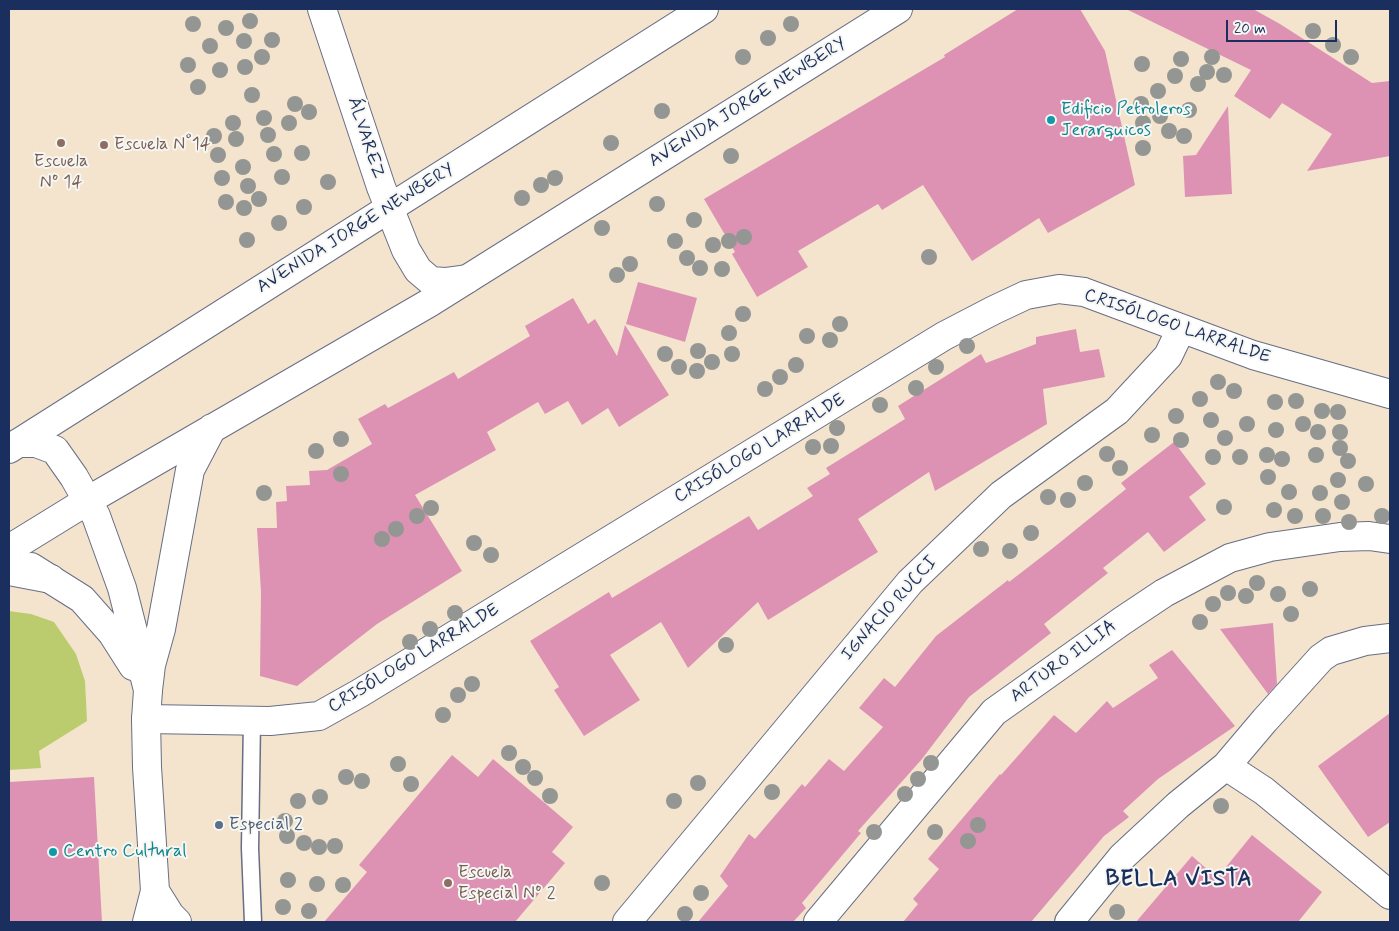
<!DOCTYPE html>
<html>
<head>
<meta charset="utf-8">
<style>
	body { margin:0 }
	#map { position:relative; width:1399px; height:931px; overflow:hidden; background:#f4e4cd; font-family:Mynerve,sans-serif }
	canvas { display:block }
	.frame { position:absolute; inset:0; border:10px solid #1b2f5e; pointer-events:none }
	.scale { position:absolute; left:1226px; top:20px; width:111px; height:22px; box-sizing:border-box; border:2px solid #1b2f5e; border-top:0; padding-left:6px; font-size:15px; line-height:18px; white-space:nowrap; color:#1b2f5e; -webkit-text-stroke:4px #f6f6f2; paint-order:stroke }
</style>
</head>
<body>
<div id="map">
<canvas width="1399" height="931"></canvas>
<div class="frame"></div>
<div class="scale">20 m</div>
</div>
<script>
const g = document.querySelector('canvas').getContext('2d');
g.lineJoin = 'round';
function fillPath(path, color) {
  g.fillStyle = color;
  g.fill(path, 'evenodd');
}
function toPath(rows) {
  const path = new Path2D();
  for (const r of rows) {
    path.moveTo(r[0], r[1]);
    for (let i = 2; i < r.length; i += 2) path.lineTo(r[i], r[i + 1]);
  }
  return path;
}
function strokePath(path, color, width, dash) {
  g.strokeStyle = color;
  g.lineWidth = width;
  g.lineCap = dash ? 'butt' : 'round';
  g.setLineDash(dash || []);
  g.stroke(path);
}
function label(font, color, halo, rows, align = 'center') {
  g.font = font + ' Mynerve,sans-serif';
  g.lineWidth = 4;
  g.setLineDash([]);
  g.textBaseline = 'middle';
  g.strokeStyle = halo;
  g.fillStyle = color;
  for (const [text, x, y, turn = 0] of rows) {
    g.save();
    g.translate(x, y);
    g.rotate((+turn || 0) * Math.PI / 180);
    g.textAlign = isNaN(turn) ? turn : align;
    if (halo) g.strokeText(text, 0, 0);
    g.fillText(text, 0, 0);
    g.restore();
  }
}
fillPath(toPath([
	[9,611,31,614,54,622,76,654,85,681,87,721,39,751,41,768,9,770]
]), '#bbcc6f');
fillPath(toPath([
	[1018,9,1080,9,1105,51,1135,185,1048,233,1039,218,972,261,923,185,882,210,878,204,798,251,808,267,757,297,732,254,735,252,704,199,945,57,944,55],
	[1126,9,1253,9,1280,24,1372,83,1390,81,1390,156,1307,171,1332,134,1282,103,1270,119,1234,96,1251,70],
	[1228,106,1232,194,1185,197,1183,156,1196,155],
	[638,282,697,298,685,342,626,324],
	[573,298,588,324,595,319,617,356,625,325,669,395,619,427,608,408,582,425,568,401,545,414,538,402,487,432,496,450,415,495,462,571,377,624,297,686,260,676,261,592,257,528,277,528,276,502,287,501,286,486,310,485,309,471,327,470,372,444,358,419,385,404,388,408,454,372,458,379,530,336,525,326],
	[1076,329,1080,352,1099,349,1105,377,1043,389,1047,424,935,491,929,472,858,519,878,552,768,620,758,602,688,668,661,622,610,655,640,700,584,736,554,690,559,687,530,641,609,592,612,598,749,516,758,530,813,496,807,488,830,474,826,468,905,419,898,406,981,354,986,363,1036,344,1036,337],
	[1174,442,1206,484,1189,497,1206,520,1164,552,1148,532,1103,568,1108,573,1044,624,1051,633,969,697,922,759,858,831,861,833,802,903,806,908,793,922,698,922,728,886,720,876,749,834,755,839,802,784,805,787,829,759,844,771,883,727,859,708,884,678,895,687,936,636,1008,580,1009,582,1053,548,1126,489,1121,483],
	[1273,623,1277,684,1268,694,1220,629],
	[1172,650,1235,726,1158,779,1123,811,1129,817,1104,836,1031,922,903,922,918,904,913,899,939,869,928,859,1000,774,1001,775,1054,715,1076,733,1107,701,1113,708,1158,678,1149,665],
	[1390,713,1390,822,1368,837,1318,766],
	[452,755,478,777,493,759,573,827,552,852,565,863,515,922,324,922,367,872,359,865],
	[94,777,102,922,9,922,9,782],
	[1252,835,1322,892,1298,922,1136,922,1192,856,1217,878]
]), '#dd92b4');
const lane = toPath([
	[252,720,250,848,253,922]
]);
const street = toPath([
	[322,9,381,187,406,250,418,270,431,281,445,282,467,279],
	[146,719,270,721,319,716,360,693,944,336,994,310,1026,295,1059,289,1084,292,1253,355,1390,394],
	[1226,766,1264,791,1390,895],
	[147,922,155,891],
	[627,922,910,582,1001,495,1117,411,1168,356,1181,329],
	[818,922,994,712,1122,621,1164,593,1230,558,1270,547,1340,537,1369,536,1390,539],
	[1069,922,1122,857,1178,805,1226,766,1265,720,1321,658,1331,651,1365,641,1390,638]
]);
const secondary = toPath([
	[19,443,36,443,55,450,74,477,96,516,122,588,148,690,146,719,147,767,155,891,170,915,177,922],
	[31,567,82,599,112,633,133,666]
]);
const highway = toPath([
	[9,449,704,9],
	[9,549,87,501,429,303,898,9],
	[9,571,51,579],
	[148,690,151,665,161,629,190,470,212,428]
]);
strokePath(lane, '#676e85', 19);
strokePath(street, '#676e85', 30);
strokePath(secondary, '#676e85', 30);
strokePath(highway, '#676e85', 30);
strokePath(lane, '#fff', 16);
strokePath(street, '#fff', 28);
strokePath(secondary, '#fff', 28);
strokePath(highway, '#fff', 28);
g.fillStyle = '#939692';
for (const [x, y] of [
	[250,21],
	[193,24],
	[791,24],
	[226,28],
	[1313,31],
	[768,38],
	[272,40],
	[244,41],
	[1333,45],
	[210,46],
	[262,57],
	[743,57],
	[1212,57],
	[1351,57],
	[1181,59],
	[1142,64],
	[188,65],
	[245,67],
	[220,70],
	[1207,72],
	[1224,75],
	[1175,76],
	[1198,84],
	[198,87],
	[1158,91],
	[252,95],
	[295,104],
	[1141,104],
	[1189,110],
	[662,111],
	[309,112],
	[1160,116],
	[264,118],
	[233,123],
	[289,123],
	[1143,123],
	[1169,131],
	[268,135],
	[214,136],
	[1184,136],
	[236,139],
	[611,143],
	[1143,148],
	[302,153],
	[274,154],
	[218,155],
	[731,156],
	[243,167],
	[282,177],
	[222,178],
	[555,178],
	[328,182],
	[541,185],
	[248,186],
	[522,198],
	[259,199],
	[226,202],
	[657,204],
	[304,207],
	[244,208],
	[694,220],
	[279,223],
	[602,228],
	[744,237],
	[247,240],
	[675,241],
	[729,241],
	[713,245],
	[929,257],
	[687,258],
	[630,264],
	[700,268],
	[722,269],
	[617,275],
	[743,314],
	[840,324],
	[729,333],
	[807,336],
	[830,340],
	[967,346],
	[698,351],
	[665,354],
	[732,354],
	[712,362],
	[796,365],
	[679,367],
	[936,367],
	[697,371],
	[780,377],
	[1218,382],
	[916,388],
	[765,389],
	[1234,391],
	[1200,399],
	[1296,401],
	[1275,402],
	[880,405],
	[1322,411],
	[1338,412],
	[1176,416],
	[1211,420],
	[1247,424],
	[1303,424],
	[837,428],
	[1276,430],
	[1318,432],
	[1340,432],
	[1152,435],
	[1225,438],
	[341,439],
	[1181,440],
	[831,446],
	[813,447],
	[1340,448],
	[316,451],
	[1107,454],
	[1267,455],
	[1316,455],
	[1213,457],
	[1240,457],
	[1282,459],
	[1348,461],
	[1120,468],
	[341,474],
	[1268,477],
	[1338,480],
	[1085,483],
	[1366,484],
	[1289,492],
	[264,493],
	[1320,493],
	[1048,497],
	[1068,500],
	[1342,502],
	[1224,507],
	[431,508],
	[1274,510],
	[417,516],
	[1295,516],
	[1323,516],
	[1382,516],
	[1349,522],
	[396,529],
	[1031,533],
	[382,539],
	[474,543],
	[981,549],
	[1010,551],
	[491,555],
	[1257,583],
	[1310,589],
	[1228,593],
	[1278,594],
	[1246,596],
	[1213,604],
	[455,613],
	[1291,614],
	[1200,622],
	[430,629],
	[410,642],
	[726,645],
	[472,684],
	[458,695],
	[443,715],
	[509,753],
	[931,763],
	[398,764],
	[523,767],
	[346,777],
	[535,778],
	[918,779],
	[362,781],
	[698,783],
	[411,784],
	[772,792],
	[905,794],
	[550,796],
	[320,797],
	[298,801],
	[674,801],
	[1221,806],
	[285,821],
	[978,825],
	[874,832],
	[935,832],
	[287,836],
	[968,841],
	[304,843],
	[335,846],
	[319,847],
	[288,880],
	[602,883],
	[317,884],
	[343,885],
	[701,893],
	[283,907],
	[309,911],
	[1117,912],
	[685,914]
]) {
  g.beginPath();
  g.arc(x, y, 8, 0, 2 * Math.PI);
  g.fill();
}
for (const [x, y, r, color] of [
	[1051,120,5,"#0f9aa8"],
	[61,143,5,"#8d6e63"],
	[104,145,5,"#8d6e63"],
	[219,825,5,"#5c6f8a"],
	[53,852,5,"#0f9aa8"],
	[448,883,5,"#8d6e63"]
]) {
  const dot = new Path2D();
  dot.arc(x, y, r, 0, 2 * Math.PI);
  g.fillStyle = color;
  g.fill(dot);
  strokePath(dot, '#f6f6f2', 2);
}
label('18px', '#1b2f5e', '#f6f6f2', [
	["AVENIDA JORGE NEWBERY",748,103,-32],
	["ÁLVAREZ",365,138,72],
	["AVENIDA JORGE NEWBERY",356,229,-32],
	["CRISÓLOGO LARRALDE",1177,327,19],
	["CRISÓLOGO LARRALDE",760,449,-31],
	["IGNACIO RUCCI",890,609,-48],
	["CRISÓLOGO LARRALDE",414,659,-31],
	["ARTURO ILLIA",1064,662,-36]
]);
label('18px', '#0d838f', '#f6f6f2', [
	["Edificio Petroleros",1061,110],
	["Jerarquicos",1061,131],
	["Centro Cultural",63,852]
], 'left');
label('18px', '#785e54', '#f6f6f2', [
	["Escuela N°14",114,145],
	["Escuela",61,162,"center"],
	["Nº 14",61,183,"center"],
	["Escuela",458,873],
	["Especial Nº 2",458,894]
], 'left');
label('18px', '#4e5e75', '#f6f6f2', [
	["Especial 2",229,825]
], 'left');
g.letterSpacing = '1px';
label('bold 22px', '#1b2f5e', '#f6f6f2', [
	["BELLA VISTA",1179,880]
]);
g.letterSpacing = '0px';
</script>
</body>
</html>
